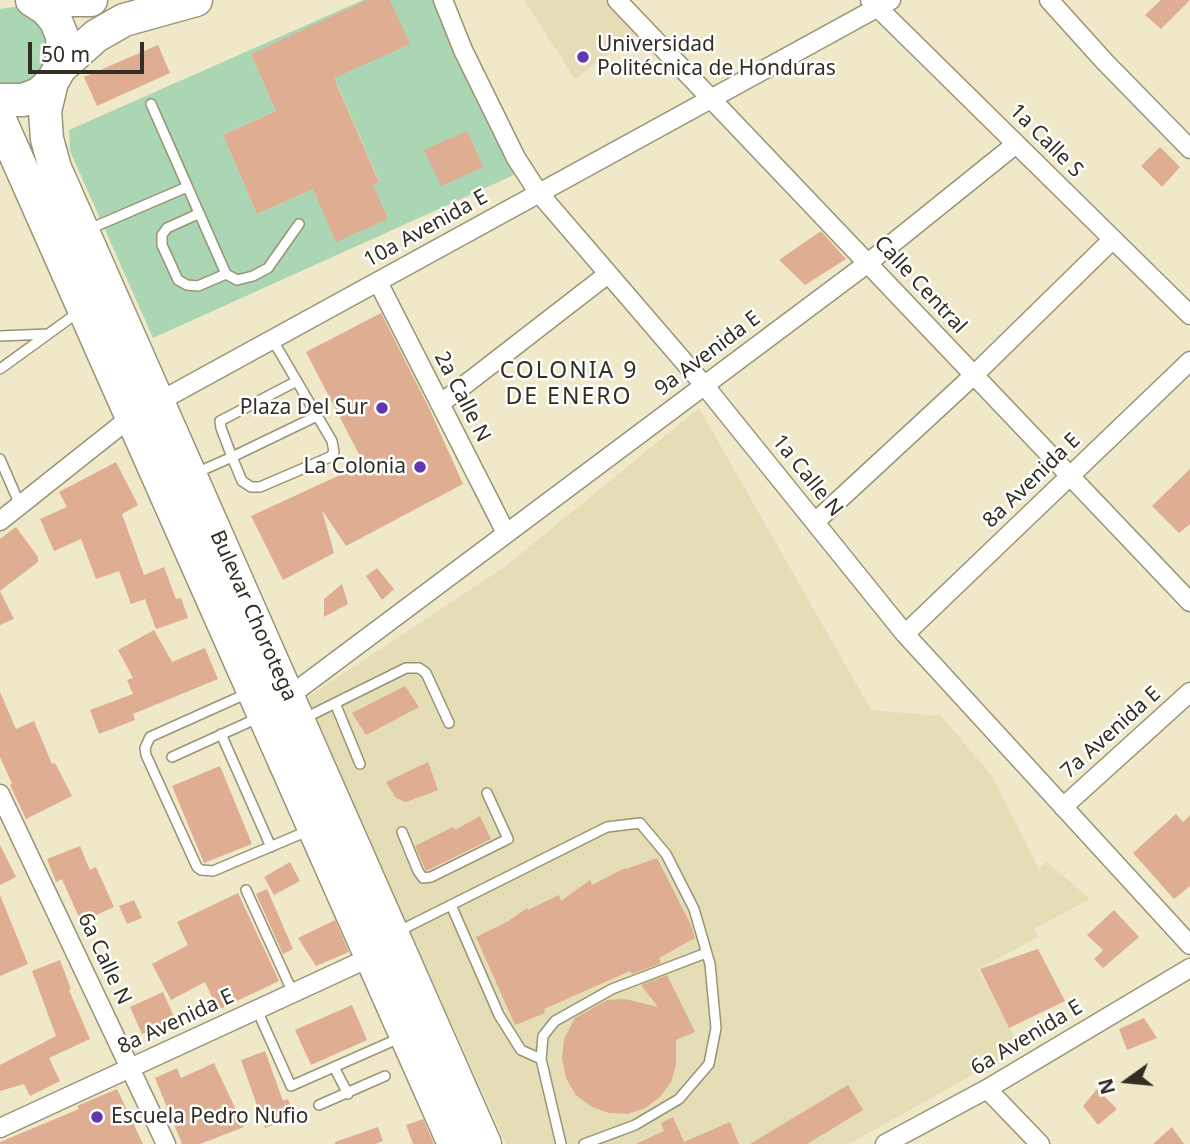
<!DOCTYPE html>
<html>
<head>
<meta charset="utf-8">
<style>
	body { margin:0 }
	#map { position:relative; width:1190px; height:1144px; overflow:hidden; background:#efe9c9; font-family:"Noto Sans",sans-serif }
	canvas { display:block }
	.north { position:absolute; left:1092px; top:1046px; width:70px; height:70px; -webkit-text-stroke:5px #fff; paint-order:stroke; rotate:255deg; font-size:19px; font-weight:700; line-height:28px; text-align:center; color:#312f23 }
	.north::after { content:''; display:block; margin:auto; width:24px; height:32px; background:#312f23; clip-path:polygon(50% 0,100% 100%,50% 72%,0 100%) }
	.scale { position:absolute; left:28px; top:42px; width:116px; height:32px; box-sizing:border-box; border:4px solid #312f23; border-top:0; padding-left:9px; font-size:21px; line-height:24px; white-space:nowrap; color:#312f23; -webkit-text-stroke:5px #fff; paint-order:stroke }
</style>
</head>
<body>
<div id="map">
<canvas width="1190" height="1144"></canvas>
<div class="north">N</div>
<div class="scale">50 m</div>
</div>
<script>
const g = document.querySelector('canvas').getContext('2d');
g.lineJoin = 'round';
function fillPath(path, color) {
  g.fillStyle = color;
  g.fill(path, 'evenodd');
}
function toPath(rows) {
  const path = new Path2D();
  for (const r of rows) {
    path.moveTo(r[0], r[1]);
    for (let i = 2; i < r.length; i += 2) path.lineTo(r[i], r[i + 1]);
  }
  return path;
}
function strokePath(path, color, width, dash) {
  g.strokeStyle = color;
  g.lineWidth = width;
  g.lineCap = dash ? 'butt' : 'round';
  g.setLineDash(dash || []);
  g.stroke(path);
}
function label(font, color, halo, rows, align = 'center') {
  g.font = font + ' "Noto Sans",sans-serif';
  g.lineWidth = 5;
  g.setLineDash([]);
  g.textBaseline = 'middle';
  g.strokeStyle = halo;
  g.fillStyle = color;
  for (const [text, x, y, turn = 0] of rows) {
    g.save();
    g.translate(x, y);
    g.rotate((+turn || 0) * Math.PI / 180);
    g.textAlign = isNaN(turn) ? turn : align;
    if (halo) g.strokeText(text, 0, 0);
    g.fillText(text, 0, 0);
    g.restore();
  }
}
fillPath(toPath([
	[524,0,605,0,636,33,575,79],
	[699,408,871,710,941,716,992,776,1039,869,1047,862,1090,899,1034,929,1038,937,978,969,1020,1048,849,1144,506,1144,305,699,506,566]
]), '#e4ddb5');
fillPath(toPath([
	[363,0,435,0,514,175,153,338,70,151,69,130],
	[301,32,337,84,379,181,373,185,336,241,313,189,257,214,223,135,276,111,251,54],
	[20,6,32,9,56,52,34,83,7,86,0,83,0,9]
]), '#abd6b3');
fillPath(toPath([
	[367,0,390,0,410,44,334,78,379,182,373,185,388,219,336,242,313,189,257,214,223,135,276,111,251,54],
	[1161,0,1190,0,1161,29,1145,15],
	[158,45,170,73,97,106,84,77],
	[467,131,483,167,441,186,424,150],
	[1160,147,1180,167,1162,187,1141,166],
	[821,231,846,259,805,285,779,260],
	[381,313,430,410,463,484,346,546,322,510,334,553,283,580,251,516,364,464,306,352],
	[116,462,138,505,122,514,144,575,164,567,176,599,181,598,188,618,156,629,145,599,131,604,119,571,96,579,81,539,54,551,40,519,67,507,59,492],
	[1190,469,1190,524,1179,533,1152,506],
	[16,527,38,557,38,562,0,591,14,619,0,625,0,539],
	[377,568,394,589,382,600,366,576],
	[342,584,348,604,324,617,324,599],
	[154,630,172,662,205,648,218,679,133,714,135,720,99,734,90,710,133,694,127,680,133,678,118,650],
	[405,686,419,707,366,735,352,713],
	[0,692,16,729,34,721,52,764,55,763,72,796,26,819,10,785,12,784,0,757],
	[428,762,438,790,406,802,396,798,386,782],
	[220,766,252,844,204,863,172,786],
	[1176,814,1183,822,1190,815,1190,886,1174,899,1133,853],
	[480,816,491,839,426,871,415,846,453,827,455,830],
	[0,845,16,877,0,885],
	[80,846,90,870,96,867,114,907,81,922,62,879,56,882,47,859],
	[657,858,691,925,695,938,659,958,661,963,632,974,630,971,544,1009,545,1013,515,1025,476,937,507,922,527,908,528,910,559,895,561,901,590,880,592,885,625,868,626,869],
	[290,862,300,881,274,895,264,877],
	[267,889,293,949,283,954,256,894],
	[238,893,279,981,218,1010,205,982,171,1000,152,964,188,945,177,922],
	[0,895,28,964,0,976],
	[134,900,142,918,127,924,119,906],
	[1114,910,1139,937,1103,968,1094,959,1103,950,1087,935],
	[335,920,349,952,316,966,298,938],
	[1038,949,1065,1001,1009,1028,980,969],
	[60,960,71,989,69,990,90,1039,49,1058,60,1081,30,1096,24,1084,0,1091,0,1065,56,1036,32,971],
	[667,975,695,1032,676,1040,676,1065,671,1082,660,1097,645,1108,628,1114,609,1113,592,1107,576,1095,566,1078,562,1059,564,1039,575,1018,607,1000,625,999,658,1007,641,985],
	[163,992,175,1019,142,1034,130,1007],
	[352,1005,367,1040,311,1065,295,1030],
	[1144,1018,1157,1038,1127,1050,1119,1029],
	[265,1051,283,1101,288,1099,295,1117,265,1128,241,1060],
	[214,1063,244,1127,200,1144,182,1144,155,1078,177,1068,181,1078],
	[848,1085,863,1110,807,1144,750,1144],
	[117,1089,143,1144,0,1144,0,1142,79,1109,77,1106],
	[1097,1089,1117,1109,1098,1125,1083,1106],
	[673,1117,684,1142,730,1122,739,1144,636,1144,664,1131,661,1123],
	[423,1119,434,1144,413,1144,406,1125],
	[378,1127,383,1141,376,1144,335,1144,335,1142],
	[1172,1127,1184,1144,1153,1144]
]), '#dfad92');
const lane = toPath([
	[151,104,226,274,237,280,253,276,268,268,299,224],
	[198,214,167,228,162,235,162,245,178,280,187,285,198,286,226,274],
	[87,230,187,187],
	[0,336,47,334],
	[0,369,80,311],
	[297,381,220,421,221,428,232,457,317,416],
	[0,459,20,505],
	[196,473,232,457,242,481,251,487,260,487,330,457,334,452,332,441,272,339],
	[248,693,150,737,145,748,146,755,197,867,201,870,213,871,310,830],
	[335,703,360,764],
	[303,719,406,668,419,668,426,673,449,723],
	[221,734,271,847],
	[172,757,260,717],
	[402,832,418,871,423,878,431,877,508,839,487,793],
	[246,890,293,993],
	[451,905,499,1015,521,1050,541,1059],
	[397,932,607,827,640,823,666,854,694,909,710,964,716,1028,709,1064,679,1099,635,1125,584,1144],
	[257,1010,291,1086,402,1037],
	[334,1067,348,1094],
	[319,1105,385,1076],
	[561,1144,541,1059,543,1036,555,1021,612,989,706,953]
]);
const street = toPath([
	[443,0,463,50,516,158,538,192,704,385,905,634,1190,945],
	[617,0,1190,602],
	[870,0,1190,315],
	[1049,0,1105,62,1190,149],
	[378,282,506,533],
	[440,404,608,274],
	[0,521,131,417,891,0],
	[815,522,974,375,1113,239],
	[905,634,1190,361],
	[288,697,868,263,1016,144],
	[0,794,166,1144],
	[1063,807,1190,692],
	[987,1089,1040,1144],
	[0,1128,371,957],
	[885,1144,987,1089,1190,968]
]);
const highway = toPath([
	[33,0,91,0],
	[60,68,96,36,124,20,196,0],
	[52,82,45,111,47,139,55,168,485,1144],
	[0,100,23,100,39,94,52,82,60,68,63,52,62,36,56,21,46,9,32,0],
	[0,120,454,1144]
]);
strokePath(lane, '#999475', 12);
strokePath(street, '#999475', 21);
strokePath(highway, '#999475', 35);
strokePath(lane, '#fff', 9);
strokePath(street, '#fff', 18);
strokePath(highway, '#fff', 32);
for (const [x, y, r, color] of [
	[583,57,7,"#6137af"],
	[382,408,7,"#6137af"],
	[420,467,7,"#6137af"],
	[97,1117,7,"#6137af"]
]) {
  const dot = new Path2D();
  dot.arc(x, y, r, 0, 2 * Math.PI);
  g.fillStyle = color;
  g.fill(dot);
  strokePath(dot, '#fff', 2.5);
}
label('21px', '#312f23', '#fff', [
	["Universidad",597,45],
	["Politécnica de Honduras",597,69],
	["Plaza Del Sur",368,408,"right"],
	["La Colonia",406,467,"right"],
	["Escuela Pedro Nufio",111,1117]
], 'left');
label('21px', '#312f23', '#fff', [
	["1a Calle S",1046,141,45],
	["10a Avenida E",426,229,-29],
	["Calle Central",920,285,47],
	["9a Avenida E",708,354,-37],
	["2a Calle N",462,397,63],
	["1a Calle N",807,476,51],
	["8a Avenida E",1032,481,-44],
	["Bulevar Chorotega",253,616,66],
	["7a Avenida E",1111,733,-42],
	["6a Calle N",104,959,65],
	["8a Avenida E",176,1022,-25],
	["6a Avenida E",1027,1038,-31]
]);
g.letterSpacing = '2px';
label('23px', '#312f23', '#fff', [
	["COLONIA 9",569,371],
	["DE ENERO",569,397]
]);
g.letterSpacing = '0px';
</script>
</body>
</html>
